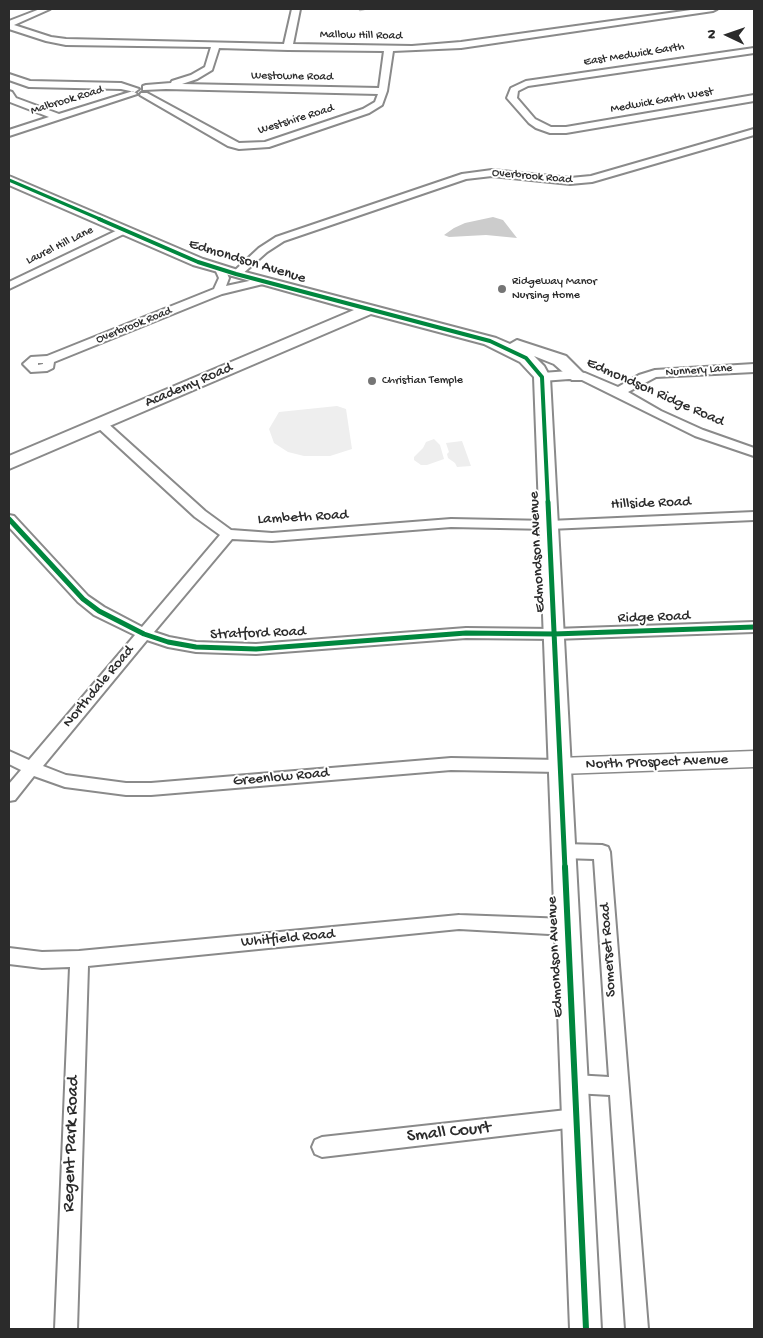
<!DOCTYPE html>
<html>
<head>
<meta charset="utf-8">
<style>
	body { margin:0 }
	#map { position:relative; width:763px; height:1338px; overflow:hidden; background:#fff; font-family:"Gochi Hand",sans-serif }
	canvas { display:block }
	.frame { position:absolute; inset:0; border:10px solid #2b2b2b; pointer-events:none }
	.north { position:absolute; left:703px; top:10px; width:50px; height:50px; -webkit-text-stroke:4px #fff; paint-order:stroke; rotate:273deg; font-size:14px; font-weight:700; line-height:20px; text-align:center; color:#2b2b2b }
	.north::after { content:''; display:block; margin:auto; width:18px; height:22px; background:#2b2b2b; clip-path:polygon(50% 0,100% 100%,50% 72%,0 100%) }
</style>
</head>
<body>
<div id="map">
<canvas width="763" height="1338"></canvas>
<div class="frame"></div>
<div class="north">N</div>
</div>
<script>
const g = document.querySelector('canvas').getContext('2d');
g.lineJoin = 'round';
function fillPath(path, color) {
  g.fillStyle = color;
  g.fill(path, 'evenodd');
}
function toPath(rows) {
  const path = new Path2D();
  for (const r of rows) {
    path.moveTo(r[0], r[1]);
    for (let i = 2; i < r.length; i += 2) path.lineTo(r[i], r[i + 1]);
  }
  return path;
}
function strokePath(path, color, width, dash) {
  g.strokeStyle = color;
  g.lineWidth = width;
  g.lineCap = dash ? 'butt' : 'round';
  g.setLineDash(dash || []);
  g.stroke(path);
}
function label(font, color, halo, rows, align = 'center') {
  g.font = font + ' "Gochi Hand",sans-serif';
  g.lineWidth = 4;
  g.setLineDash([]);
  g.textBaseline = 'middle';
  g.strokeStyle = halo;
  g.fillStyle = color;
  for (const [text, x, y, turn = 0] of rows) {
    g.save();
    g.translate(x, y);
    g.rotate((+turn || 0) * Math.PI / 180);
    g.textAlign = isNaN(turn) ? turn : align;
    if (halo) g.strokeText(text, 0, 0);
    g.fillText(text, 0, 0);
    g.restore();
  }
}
fillPath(toPath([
	[337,406,346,409,352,449,330,456,304,456,288,452,274,443,269,429,279,412],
	[434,439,440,445,444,459,427,465,421,465,414,460,414,457,423,448,426,442],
	[462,441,471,466,457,467,455,463,448,458,447,454,449,452,446,443]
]), '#eee');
fillPath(toPath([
	[493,217,503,220,517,238,486,235,449,237,444,235,454,228,465,223]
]), '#ccc');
strokePath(toPath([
	[360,10,364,9]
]), '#ccc', 2.5);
const minor = toPath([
	[40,9,50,9,14,25,51,37,66,39,284,44,292,9,300,9,293,44,412,46,461,42,698,9,717,9,713,11,461,48,393,51,387,91,382,105,369,113,269,147,239,149,228,146,140,95,141,93,147,93,239,143,265,142,363,109,375,102,378,94,166,89,143,90,143,86,146,85,171,83,172,81,191,75,205,67,211,47,66,45,46,41,9,29,9,21,40,9],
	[219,48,288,50,384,51,379,88,182,84,197,79,212,70,219,48],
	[754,48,754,53,528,86,518,91,517,98,535,119,551,127,566,127,754,95,754,101,566,133,550,133,536,128,529,123,507,98,511,88,526,81,754,48],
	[9,74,30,81,121,83,139,89,135,92,121,89,29,87,9,80,9,74],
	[9,91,12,92,16,98,59,114,130,92,133,91,137,94,9,136,9,130,49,117,10,102,9,91],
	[754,129,754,135,592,182,570,184,492,176,466,179,284,241,267,252,240,276,232,276,231,274,259,248,276,237,462,174,492,170,570,178,591,176,754,129],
	[124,227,128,228,129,230,128,232,9,289,9,282,124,227],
	[220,266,224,267,229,278,226,286,263,278,268,281,267,283,222,294,54,362,53,368,47,371,31,372,23,364,31,357,47,356,214,289,219,278,215,269,220,266],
	[38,363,43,363,43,364,38,365,38,363],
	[754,364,754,372,656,377,628,392,661,411,703,430,754,448,754,456,695,436,582,380,569,379,542,381,536,377,542,373,569,371,585,373,618,387,639,375,655,370,754,364],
	[100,419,104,420,205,511,231,530,272,533,451,519,549,521,754,512,754,520,549,529,451,527,272,541,232,539,154,632,169,637,196,642,256,644,466,628,554,629,754,622,754,632,554,639,466,638,256,654,196,652,168,647,147,640,43,766,66,775,126,783,151,783,451,758,559,760,565,762,567,766,565,770,559,772,451,770,151,795,126,795,65,787,34,776,15,800,9,801,9,784,21,770,9,764,9,751,29,760,135,635,94,615,78,602,9,527,9,515,14,516,88,596,104,607,142,627,220,535,195,517,96,426,94,423,100,419],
	[563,844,602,845,608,847,610,852,648,1329,626,1329,610,1095,574,1093,567,1090,564,1084,567,1078,574,1075,609,1077,594,859,563,858,557,856,555,851,557,846,563,844],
	[459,915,567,919,573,922,576,927,573,932,567,935,459,929,88,966,77,1329,55,1329,70,967,42,968,9,964,9,948,42,952,79,951,459,915],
	[576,1109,583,1111,586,1118,583,1125,576,1127,322,1157,315,1154,312,1147,315,1140,322,1137,576,1109]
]);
const tertiary = toPath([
	[754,751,754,767,559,774,552,771,549,766,552,761,559,758,754,751]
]);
const secondary = toPath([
	[9,176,203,259,241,271,496,338,510,344,517,340,523,342,566,356,586,376,584,380,572,380,554,364,534,356,544,366,550,377,601,1329,570,1329,534,377,520,362,484,344,371,314,9,469,9,456,354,310,193,265,9,185,9,176]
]);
strokePath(minor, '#8a8a8a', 4);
strokePath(tertiary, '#8a8a8a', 3);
strokePath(secondary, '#8a8a8a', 4);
fillPath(minor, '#fff');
fillPath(tertiary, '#fff');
fillPath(secondary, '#fff');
strokePath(toPath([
	[9,180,102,220]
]), '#00873e', 3);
strokePath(toPath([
	[99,219,198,262,236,274,490,341,526,358,542,377,548,504]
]), '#00873e', 4);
strokePath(toPath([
	[548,502,565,869],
	[9,519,83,599,99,611,144,634,168,642,196,647,256,649,466,633,554,634,754,627]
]), '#00873e', 5);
strokePath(toPath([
	[565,867,586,1329]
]), '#00873e', 6);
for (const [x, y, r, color] of [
	[502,289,5,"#757575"],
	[372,381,5,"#757575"]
]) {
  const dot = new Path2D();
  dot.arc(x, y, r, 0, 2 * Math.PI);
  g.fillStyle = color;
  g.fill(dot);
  strokePath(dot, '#fff', 2);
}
label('12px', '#2b2b2b', '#fff', [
	["Mallow Hill Road",361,36,1],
	["East Medwick Garth",634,55,-9],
	["Westowne Road",292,77,1],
	["Malbrook Road",67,101,-17],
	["Medwick Garth West",662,101,-10],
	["Westshire Road",296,120,-17],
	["Overbrook Road",532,177,5],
	["Laurel Hill Lane",60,246,-26],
	["Overbrook Road",134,326,-22],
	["Nunnery Lane",699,371,-4]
]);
label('12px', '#2b2b2b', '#fff', [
	["Ridgeway Manor",512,282],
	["Nursing Home",512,296],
	["Christian Temple",382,381]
], 'left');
label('15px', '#2b2b2b', '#fff', [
	["Edmondson Avenue",247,262,17],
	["Academy Road",189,386,-23],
	["Edmondson Ridge Road",655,393,24],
	["Hillside Road",651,504,-2],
	["Lambeth Road",303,518,-3],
	["Edmondson Avenue",538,552,-93],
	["Ridge Road",654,618,-2],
	["Stratford Road",258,634,-2],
	["Northdale Road",99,687,-50],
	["North Prospect Avenue",657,763,-2],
	["Greenlow Road",281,778,-5],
	["Whitfield Road",288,939,-5],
	["Somerset Road",609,950,-94],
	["Edmondson Avenue",556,957,-93]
]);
label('18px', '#2b2b2b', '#fff', [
	["Small Court",449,1133,-6],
	["Regent Park Road",72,1144,-88]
]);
</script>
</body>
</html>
